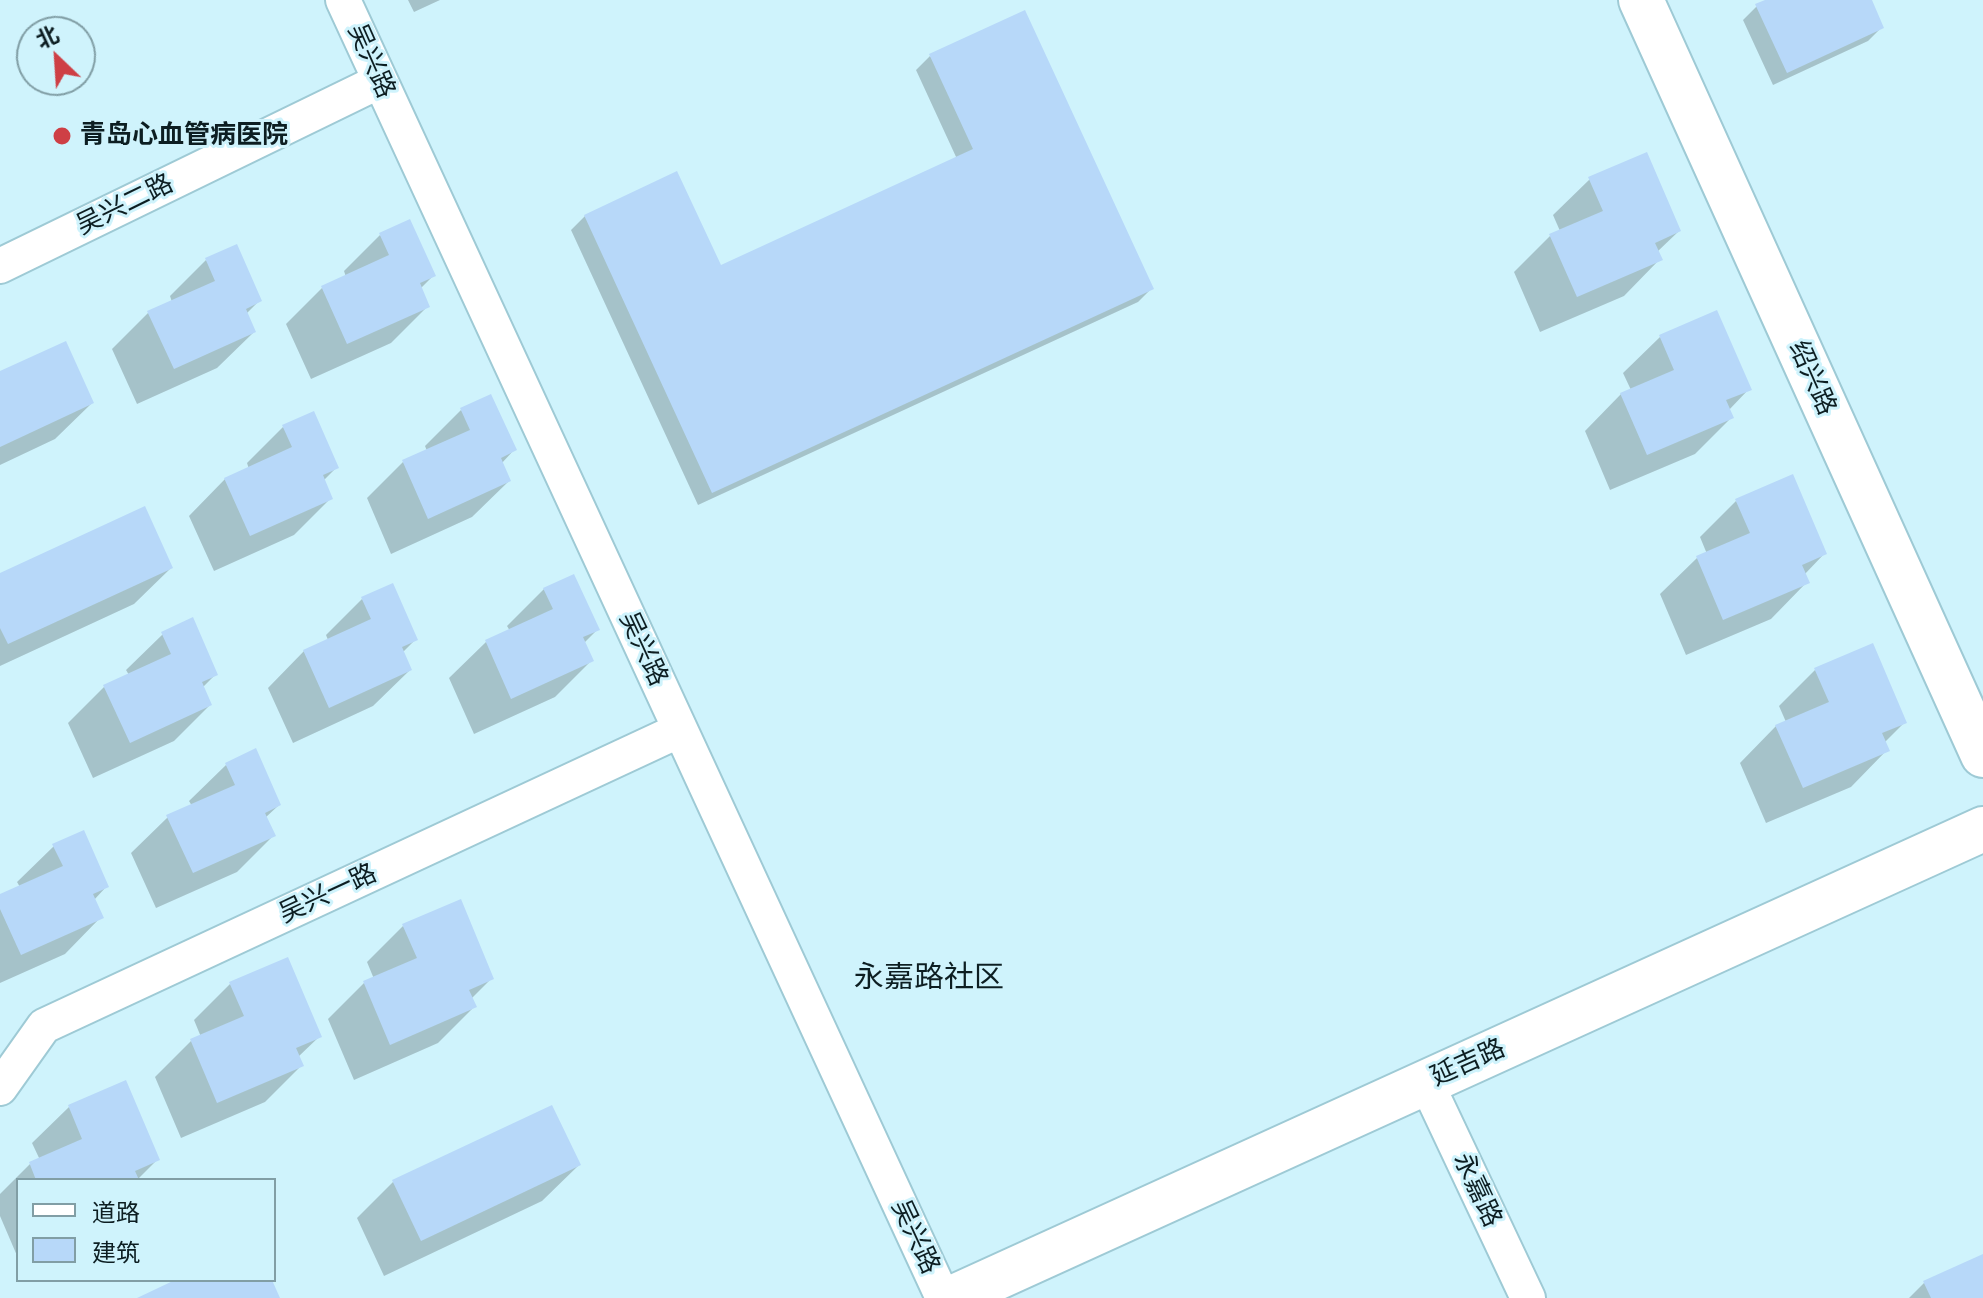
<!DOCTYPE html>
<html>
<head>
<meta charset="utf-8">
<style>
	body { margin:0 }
	#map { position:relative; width:1983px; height:1298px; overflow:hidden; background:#cff3fc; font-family:"Noto Serif","Noto Sans SC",serif }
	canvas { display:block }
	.legend { position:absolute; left:16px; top:1178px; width:260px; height:104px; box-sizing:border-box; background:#cff3fc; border:2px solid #819ea5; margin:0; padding:10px 14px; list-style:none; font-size:24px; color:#0d1e22 }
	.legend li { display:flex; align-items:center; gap:16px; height:40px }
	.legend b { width:40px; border:2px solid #819ea5 }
	.north { position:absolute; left:16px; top:16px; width:80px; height:80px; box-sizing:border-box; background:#cff3fc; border:2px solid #819ea5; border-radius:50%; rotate:335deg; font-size:22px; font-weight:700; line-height:32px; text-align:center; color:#0d1e22 }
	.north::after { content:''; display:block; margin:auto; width:28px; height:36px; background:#ce3f45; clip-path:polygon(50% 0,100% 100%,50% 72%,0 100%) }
</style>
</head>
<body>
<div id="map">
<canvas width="1983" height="1298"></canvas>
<ul class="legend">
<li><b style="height:10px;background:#fff"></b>道路</li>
<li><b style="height:22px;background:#b7d8f9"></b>建筑</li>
</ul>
<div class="north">北</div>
</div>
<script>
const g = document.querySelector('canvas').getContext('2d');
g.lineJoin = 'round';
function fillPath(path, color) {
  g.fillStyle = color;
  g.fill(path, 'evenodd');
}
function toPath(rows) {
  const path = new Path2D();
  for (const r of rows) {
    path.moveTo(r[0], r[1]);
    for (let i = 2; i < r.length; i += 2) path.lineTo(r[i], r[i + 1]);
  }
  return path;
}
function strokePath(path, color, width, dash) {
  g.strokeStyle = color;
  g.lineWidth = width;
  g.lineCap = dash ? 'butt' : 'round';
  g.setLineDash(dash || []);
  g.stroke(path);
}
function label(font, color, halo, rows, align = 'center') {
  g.font = font + ' "Noto Serif","Noto Sans SC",serif';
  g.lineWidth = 6;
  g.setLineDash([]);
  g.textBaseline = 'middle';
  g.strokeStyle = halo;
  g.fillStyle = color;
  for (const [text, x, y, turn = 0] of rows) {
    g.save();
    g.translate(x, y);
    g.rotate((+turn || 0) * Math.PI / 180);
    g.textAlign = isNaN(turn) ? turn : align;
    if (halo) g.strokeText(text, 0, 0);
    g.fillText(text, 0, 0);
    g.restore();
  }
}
fillPath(toPath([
	[408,0,440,0,414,12],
	[1770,0,1869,0,1882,27,1868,41,1773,85,1743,20,1757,6],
	[930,56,1151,289,1138,302,698,505,571,230,585,216,720,268,957,159,916,70],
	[1590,179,1679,231,1657,252,1660,259,1624,296,1540,332,1514,272,1550,236,1560,231,1553,215],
	[380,235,434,275,420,289,428,306,391,343,311,379,286,324,322,288,346,277,344,271],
	[206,260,259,301,246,314,254,332,217,368,137,404,112,349,148,313,172,302,170,296],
	[1660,337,1749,389,1728,411,1731,418,1695,454,1610,490,1585,431,1621,394,1631,390,1623,373],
	[0,374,92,403,55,439,0,465],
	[461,410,514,450,501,464,509,481,472,517,391,554,367,498,403,462,427,451,425,446],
	[283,427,337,467,323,481,331,498,294,535,214,571,189,516,225,479,249,469,247,463],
	[1736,501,1825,553,1804,575,1807,582,1771,619,1686,655,1660,594,1697,558,1707,554,1700,537],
	[171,568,134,604,0,666,0,575],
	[544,589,597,630,584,643,591,661,555,697,474,734,449,678,486,642,510,631,507,626],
	[362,599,416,639,402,653,410,670,373,706,293,743,268,688,304,651,328,640,326,635],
	[163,634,216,674,202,688,210,705,174,741,93,778,68,723,105,686,129,675,126,670],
	[1816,669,1905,722,1884,743,1887,750,1851,787,1766,823,1740,763,1776,726,1786,722,1779,706],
	[226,765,279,805,265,818,273,836,237,872,156,908,131,853,168,817,192,806,189,801],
	[54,846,107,886,94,900,101,917,65,954,0,983,0,896,20,887,17,882],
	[403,926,492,978,471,999,474,1007,438,1043,354,1080,328,1019,364,983,374,979,367,962],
	[230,984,320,1036,298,1057,302,1065,265,1102,181,1138,155,1077,191,1041,201,1037,194,1020],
	[69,1107,158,1159,137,1180,18,1180,18,1258,0,1216,0,1194,30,1164,40,1160,32,1143],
	[551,1107,579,1165,542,1201,384,1276,357,1218,393,1182],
	[1983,1256,1983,1298,1909,1298,1925,1282]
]), '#0003');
fillPath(toPath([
	[1765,0,1872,0,1884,28,1787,73,1755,4],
	[1025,10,1154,289,712,493,584,215,677,171,721,265,973,149,929,54],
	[1647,152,1681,231,1655,243,1663,260,1577,297,1549,234,1603,211,1588,177],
	[410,219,436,276,420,283,430,307,347,344,321,286,389,255,379,233],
	[237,244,262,301,246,309,256,332,174,369,147,311,215,281,205,258],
	[1717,310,1752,390,1726,400,1734,418,1647,455,1620,393,1674,370,1659,335],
	[66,341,94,403,0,447,0,371],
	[491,394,517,450,501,458,511,481,428,519,402,460,470,430,460,408],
	[314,411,339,468,323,475,333,499,250,536,224,478,292,447,282,425],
	[1793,474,1827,554,1802,565,1810,583,1723,620,1696,556,1750,533,1735,499],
	[145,506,173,568,8,644,0,628,0,573],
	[574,574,600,630,583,637,594,661,511,699,485,640,553,609,543,588],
	[393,583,418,640,402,647,412,670,329,708,303,650,371,619,361,597],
	[193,617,218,675,202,682,212,705,130,743,103,685,171,654,161,632],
	[1873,643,1907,723,1882,733,1890,751,1803,788,1775,725,1829,702,1814,668],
	[256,748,281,805,265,813,276,836,193,873,166,815,235,785,225,763],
	[84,830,109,887,93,894,104,918,21,955,0,909,0,894,63,866,52,844],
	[461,899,494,979,469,990,477,1007,390,1045,363,981,417,958,402,924],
	[288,957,322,1037,296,1048,304,1066,217,1103,190,1039,244,1016,229,982],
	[126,1080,160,1160,135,1171,139,1180,36,1180,29,1162,82,1139,68,1105],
	[552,1105,581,1165,421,1241,392,1180],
	[1983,1254,1983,1298,1931,1298,1923,1281],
	[175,1280,272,1280,280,1298,137,1298]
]), '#b7d8f9');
const street = toPath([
	[343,0,943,1298],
	[0,266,380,81],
	[1426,1082,1528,1298],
	[0,1088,44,1026,680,730]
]);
const secondary = toPath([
	[1641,0,1983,755],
	[952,1298,1983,829]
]);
strokePath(street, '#9ecad5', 38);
strokePath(secondary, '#9ecad5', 48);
strokePath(street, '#fff', 34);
strokePath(secondary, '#fff', 44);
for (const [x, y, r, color] of [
	[62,136,10,"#ce3f45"]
]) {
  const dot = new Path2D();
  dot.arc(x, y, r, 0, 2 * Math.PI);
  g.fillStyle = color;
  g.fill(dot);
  strokePath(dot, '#cff3fc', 3);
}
label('26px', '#0d1e22', '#cff3fc', [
	["吴兴路",371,61,66],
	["吴兴二路",125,205,-26],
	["绍兴路",1812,378,66],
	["吴兴路",643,649,65],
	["吴兴一路",328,894,-25],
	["延吉路",1468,1063,-24],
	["永嘉路",1477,1190,65],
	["吴兴路",915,1237,65]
]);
label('bold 26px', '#0d1e22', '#cff3fc', [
	["青岛心血管病医院",80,136]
], 'left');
label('30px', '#0d1e22', '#cff3fc', [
	["永嘉路社区",929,978]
]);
</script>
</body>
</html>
